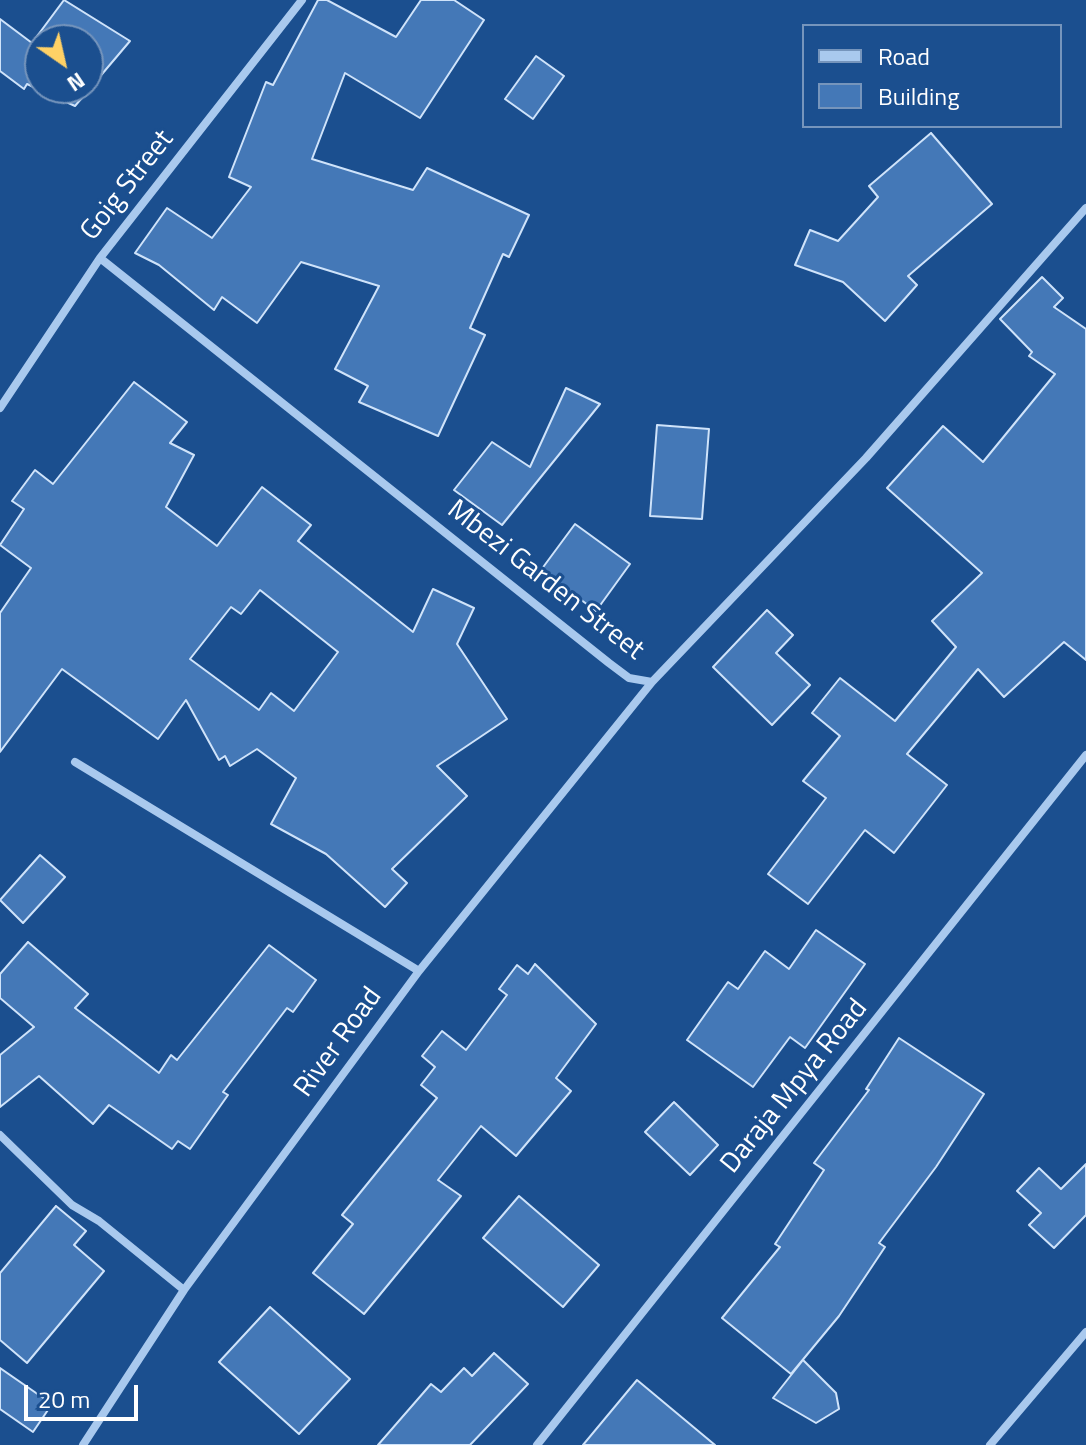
<!DOCTYPE html>
<html>
<head>
<meta charset="utf-8">
<style>
	body { margin:0 }
	#map { position:relative; width:1086px; height:1445px; overflow:hidden; background:#1b4f8f; font-family:"Titillium Web",sans-serif }
	canvas { display:block }
	.legend { position:absolute; left:802px; top:24px; width:260px; height:104px; box-sizing:border-box; background:#1b4f8f; border:2px solid #7695bc; margin:0; padding:10px 14px; list-style:none; font-size:24px; color:#fff }
	.legend li { display:flex; align-items:center; gap:16px; height:40px }
	.legend b { width:40px; border:2px solid #7695bc }
	.north { position:absolute; left:24px; top:24px; width:80px; height:80px; box-sizing:border-box; background:#1b4f8f; border:2px solid #7695bc; border-radius:50%; rotate:146deg; font-size:22px; font-weight:700; line-height:32px; text-align:center; color:#fff }
	.north::after { content:''; display:block; margin:auto; width:28px; height:36px; background:#ffd166; clip-path:polygon(50% 0,100% 100%,50% 72%,0 100%) }
	.scale { position:absolute; left:24px; top:1385px; width:114px; height:36px; box-sizing:border-box; border:4px solid #fff; border-top:0; padding-left:10px; font-size:24px; line-height:28px; white-space:nowrap; color:#fff; -webkit-text-stroke:6px #1b4f8f; paint-order:stroke }
</style>
</head>
<body>
<div id="map">
<canvas width="1086" height="1445"></canvas>
<ul class="legend">
<li><b style="height:10px;background:#a9c9ee"></b>Road</li>
<li><b style="height:22px;background:#4478b7"></b>Building</li>
</ul>
<div class="north">N</div>
<div class="scale">20 m</div>
</div>
<script>
const g = document.querySelector('canvas').getContext('2d');
g.lineJoin = 'round';
function fillPath(path, color) {
  g.fillStyle = color;
  g.fill(path, 'evenodd');
}
function toPath(rows) {
  const path = new Path2D();
  for (const r of rows) {
    path.moveTo(r[0], r[1]);
    for (let i = 2; i < r.length; i += 2) path.lineTo(r[i], r[i + 1]);
  }
  return path;
}
function strokePath(path, color, width, dash) {
  g.strokeStyle = color;
  g.lineWidth = width;
  g.lineCap = dash ? 'butt' : 'round';
  g.setLineDash(dash || []);
  g.stroke(path);
}
function label(font, color, halo, rows, align = 'center') {
  g.font = font + ' "Titillium Web",sans-serif';
  g.lineWidth = 6;
  g.setLineDash([]);
  g.textBaseline = 'middle';
  g.strokeStyle = halo;
  g.fillStyle = color;
  for (const [text, x, y, turn = 0] of rows) {
    g.save();
    g.translate(x, y);
    g.rotate((+turn || 0) * Math.PI / 180);
    g.textAlign = isNaN(turn) ? turn : align;
    if (halo) g.strokeText(text, 0, 0);
    g.fillText(text, 0, 0);
    g.restore();
  }
}
const building = toPath([
	[64,0,130,41,75,106,27,84,24,89,0,71,0,19,32,43,64,0],
	[40,40,88,40,88,88,40,88,40,40],
	[318,0,327,0,396,37,421,0,454,0,484,20,420,118,345,73,312,159,413,190,427,168,529,215,509,257,503,254,470,328,485,335,438,436,359,402,368,386,335,369,379,286,301,262,257,323,222,297,214,310,159,265,135,253,167,208,212,238,251,187,229,177,266,82,273,85,318,0],
	[536,56,564,76,533,119,505,99,536,56],
	[931,133,992,204,908,276,917,285,885,321,843,282,795,265,810,230,838,241,878,197,869,186,931,133],
	[1042,277,1063,298,1054,307,1086,329,1086,660,1064,642,1004,697,978,669,907,754,947,785,894,853,865,830,808,904,768,874,826,798,803,781,840,736,812,713,840,678,895,721,956,647,932,621,982,573,887,488,943,426,983,462,1055,374,1029,356,1032,352,1000,319,1042,277],
	[134,382,187,422,170,443,194,455,166,507,217,546,262,487,311,525,298,541,413,632,433,589,474,608,457,644,507,719,437,766,467,796,392,869,407,883,385,907,326,854,271,824,296,778,257,749,230,766,225,756,219,760,186,700,158,739,62,669,0,752,0,613,31,568,0,545,24,509,12,501,35,470,53,484,134,382],
	[260,590,338,652,294,711,271,693,259,710,190,659,231,607,241,614,260,590],
	[566,388,600,404,502,525,454,490,492,442,530,467,566,388],
	[657,425,709,429,702,519,650,516,657,425],
	[575,524,630,564,596,611,541,570,575,524],
	[767,610,793,635,776,653,810,685,772,725,713,667,767,610],
	[40,855,65,877,23,923,0,900,40,855],
	[816,930,865,964,805,1048,790,1037,753,1087,687,1040,728,982,738,989,765,951,789,969,816,930],
	[28,942,88,994,75,1008,159,1073,171,1055,177,1060,269,945,316,980,293,1012,287,1008,223,1092,228,1095,190,1149,178,1141,172,1149,109,1105,93,1124,39,1076,0,1107,0,1055,34,1027,0,998,0,974,28,942],
	[535,964,596,1024,556,1078,571,1091,516,1156,481,1126,438,1180,461,1196,364,1314,313,1273,353,1224,342,1215,437,1098,421,1085,435,1067,422,1056,442,1031,466,1050,507,995,499,989,517,965,528,974,535,964],
	[899,1038,984,1094,936,1167,879,1243,885,1247,839,1316,791,1374,722,1318,780,1247,775,1244,824,1170,814,1163,869,1090,866,1089,899,1038],
	[674,1102,718,1145,690,1175,645,1132,674,1102],
	[1086,1164,1086,1215,1054,1248,1029,1225,1041,1213,1017,1191,1039,1168,1061,1189,1086,1164],
	[519,1196,599,1265,563,1307,483,1238,519,1196],
	[56,1206,86,1231,74,1245,104,1271,27,1363,0,1340,0,1273,56,1206],
	[270,1307,350,1379,299,1434,219,1362,270,1307],
	[494,1353,528,1384,470,1445,378,1445,431,1384,441,1392,464,1368,472,1376,494,1353],
	[803,1360,836,1393,839,1409,816,1423,773,1398,803,1360],
	[0,1368,52,1404,33,1432,0,1409,0,1368],
	[637,1380,715,1445,583,1445,637,1380]
]);
fillPath(building, '#4478b7');
strokePath(building, '#cfe3fa', 2);
strokePath(toPath([
	[100,258,609,663,629,678,652,682,866,458,1086,208],
	[0,408,100,258,302,0],
	[75,762,419,971],
	[0,1135,72,1205,99,1221,184,1290],
	[83,1445,184,1290,419,971,652,682],
	[537,1445,1086,755],
	[990,1445,1086,1332]
]), '#a9c9ee', 8);
label('28px', '#fff', '#1b4f8f', [
	["Goig Street",128,186,-52],
	["Mbezi Garden Street",545,581,38],
	["River Road",339,1043,-54],
	["Daraja Mpya Road",795,1087,-51]
]);
</script>
</body>
</html>
